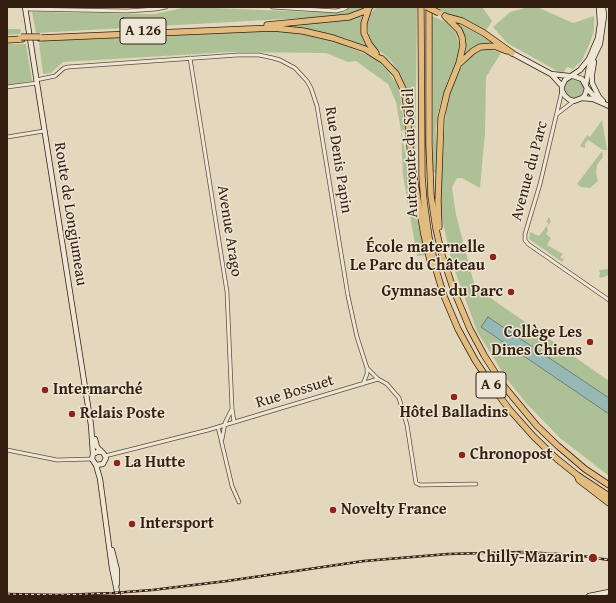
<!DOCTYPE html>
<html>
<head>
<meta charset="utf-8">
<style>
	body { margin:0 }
	#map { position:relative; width:616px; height:603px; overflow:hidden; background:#e3d8be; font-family:"Gentium Book Plus",serif }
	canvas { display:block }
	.frame { position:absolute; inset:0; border:8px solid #351f10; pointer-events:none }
</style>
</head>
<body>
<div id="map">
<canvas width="616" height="603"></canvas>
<div class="frame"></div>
</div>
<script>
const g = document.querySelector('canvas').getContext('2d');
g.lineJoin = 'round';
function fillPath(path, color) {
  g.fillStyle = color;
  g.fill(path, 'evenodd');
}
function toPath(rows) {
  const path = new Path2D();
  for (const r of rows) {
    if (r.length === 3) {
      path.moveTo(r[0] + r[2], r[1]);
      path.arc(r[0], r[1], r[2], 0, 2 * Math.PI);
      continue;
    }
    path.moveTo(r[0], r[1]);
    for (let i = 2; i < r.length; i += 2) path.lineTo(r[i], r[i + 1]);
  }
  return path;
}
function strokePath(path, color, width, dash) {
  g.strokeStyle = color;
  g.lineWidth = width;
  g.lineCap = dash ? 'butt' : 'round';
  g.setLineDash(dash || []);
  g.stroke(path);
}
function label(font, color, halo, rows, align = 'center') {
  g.font = font + ' "Gentium Book Plus",serif';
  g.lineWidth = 3;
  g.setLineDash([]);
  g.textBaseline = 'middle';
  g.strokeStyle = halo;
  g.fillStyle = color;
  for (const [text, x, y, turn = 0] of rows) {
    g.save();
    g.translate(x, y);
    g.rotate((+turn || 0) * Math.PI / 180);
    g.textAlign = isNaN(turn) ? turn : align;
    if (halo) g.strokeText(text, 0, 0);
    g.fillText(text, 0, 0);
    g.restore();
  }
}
fillPath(toPath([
	[187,7,339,13,345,12,349,7,365,7,357,11,345,15,320,17,36,33,32,12,155,14],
	[377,7,417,7,415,169,413,157,408,94,401,76,391,61,374,46,369,36,367,24,369,15],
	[440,7,482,7,492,21,485,32,440,11],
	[529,7,537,7,573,23,594,16,594,31,589,45,582,60,573,69,567,67,564,72,559,72,507,43,493,27,510,12],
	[362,16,361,28,362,37,367,47,348,39,330,34,283,26],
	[432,16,446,22,456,33,459,44,459,56,448,80,438,112,436,129,437,148,436,174,433,171],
	[456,22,482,36,496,44,490,43,471,48,465,55,466,38,463,31],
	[7,29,21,29,20,34,7,35],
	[243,31,280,31,302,34,336,42,375,58,388,71,399,88,405,130,401,131,425,255,417,256,403,175,401,131,396,102,388,84,356,61,348,62,326,53,230,52,63,62,51,73,43,74,39,43,44,41],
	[7,44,26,44,32,81,7,85],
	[489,49,501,53,486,77,485,133,480,188,462,178,457,178,452,187,456,215,475,287,609,381,609,398,488,317,486,321,486,331,609,414,609,476,560,438,526,403,506,378,477,331,452,263,441,214,441,189,446,107,453,81,466,60,478,51],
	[574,88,10],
	[602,120,607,150,603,150,588,140,585,144,585,148,580,146,587,135,590,137],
	[602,151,603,157,597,165,596,173,598,181,590,188,581,187,577,184],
	[549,217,551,222,547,226,548,231,546,234,551,238,547,245,563,254,560,257,563,259,565,257,562,262,529,239,530,232,539,236,548,224,548,222,546,222],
	[609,269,609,275,601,278,599,277,600,273,599,270]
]), '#aec096');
const water = toPath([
	[488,317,609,398,609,414,481,327,488,317]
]);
fillPath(water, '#96b9b6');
strokePath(water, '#6f7b74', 1);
const street = toPath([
	[272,7,336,11,344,9,347,7],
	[26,9,127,11,156,9,166,7],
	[190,58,227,292,232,408,234,422],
	[36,80,55,76,64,68,68,67,238,55,259,55,273,58,280,60,295,68,307,81,311,88,317,106,348,296,357,337,367,368,378,379,387,384,399,398,407,425,416,483,420,485,476,484],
	[7,87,37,83],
	[562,91,540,184,525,234,525,240,528,244,609,300],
	[557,114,574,101],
	[7,137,44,131],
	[363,384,367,374,367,368],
	[218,427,232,486,239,502],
	[222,439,225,423,232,409],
	[7,450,57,460,92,459],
	[105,456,208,430,378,379]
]);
const secondary = toPath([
	[25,7,91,425,93,454],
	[512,53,551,74,569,76],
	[594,62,592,74,592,83,599,97,603,101],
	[552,75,562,86],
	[573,76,582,79,587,88,585,95,582,98,574,101,570,100,565,96,562,91,562,86,565,80,580,70,589,59,598,38,600,24,599,7],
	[586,84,589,67,600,44,604,16,603,7],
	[587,88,592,94,599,99],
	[582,98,593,99,609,106],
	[95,439,97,447,104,454,106,458,103,464,96,465,92,459,93,454,97,452,102,452],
	[96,465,100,479,112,568,118,596],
	[112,550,117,570,117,584],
	[589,596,609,592]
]);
const highway = toPath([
	[421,7,422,176,424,201,429,237,437,273,444,296,458,329,475,360,494,389,509,409,534,437,557,459,577,475,609,496],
	[429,7,429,145,431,196,436,229,442,255,454,291,470,329,484,355,503,385,517,402,537,426,558,446,585,469,609,485],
	[369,8,364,23,364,33,369,44,376,53],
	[447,17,462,21,484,33,512,53],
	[267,25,349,17,365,11,370,7],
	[40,38,273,28,303,31,333,38,365,49,384,61],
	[7,40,22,39],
	[382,59,396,74,404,91,407,109,411,160,424,235,431,265],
	[460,63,473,51,480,47,494,46,507,51],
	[439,227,438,202,441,118,447,93,459,63,463,46,462,37,459,30,445,16],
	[577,475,579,480,609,503]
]);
strokePath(street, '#604d3c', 4.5);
strokePath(secondary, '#351f10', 6);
strokePath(highway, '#351f10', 7);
strokePath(street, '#ede6d5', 3);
strokePath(secondary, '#ede6d5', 4.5);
strokePath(highway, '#e2bc7f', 5.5);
const rail = toPath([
	[7,594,61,595,113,593,152,590,227,581,364,561,448,554,523,552,576,555,609,560]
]);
strokePath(rail, '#351f10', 2.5);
strokePath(rail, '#ede6d5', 1, [3]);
const highwayBridge = toPath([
	[427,7,439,13],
	[21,37,40,37]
]);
strokePath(highwayBridge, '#351f10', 7, []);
strokePath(highwayBridge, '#e2bc7f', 5.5);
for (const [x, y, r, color] of [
	[493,257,4,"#8f2418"],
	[511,292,4,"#8f2418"],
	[590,342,4,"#8f2418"],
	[45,390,4,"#8f2418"],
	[454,397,4,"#8f2418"],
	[72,414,4,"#8f2418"],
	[462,455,4,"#8f2418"],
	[117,463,4,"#8f2418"],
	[333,510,4,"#8f2418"],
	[132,524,4,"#8f2418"],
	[593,558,5,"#8f2418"]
]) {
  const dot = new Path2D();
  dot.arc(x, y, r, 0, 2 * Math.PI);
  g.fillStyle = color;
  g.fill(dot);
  strokePath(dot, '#ede6d5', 1.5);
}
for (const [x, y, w] of [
	[143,31,46],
	[491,385,30]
]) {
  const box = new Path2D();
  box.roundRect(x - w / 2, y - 13, w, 26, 3);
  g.fillStyle = '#ede6d5';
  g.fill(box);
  strokePath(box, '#351f10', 1);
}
label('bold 15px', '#351f10', null, [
	["A 126",143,31],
	["A 6",491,385]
]);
label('16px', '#351f10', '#ede6d5', [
	["Autoroute du Soleil",411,153,-92],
	["Rue Denis Papin",338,160,81],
	["Avenue du Parc",530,171,-75],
	["Route de Longjumeau",70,214,81],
	["Avenue Arago",229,231,81],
	["Rue Bossuet",295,392,-17]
]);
label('bold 16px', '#351f10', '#ede6d5', [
	["École maternelle",485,248,"right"],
	["Le Parc du Château",485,266,"right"],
	["Gymnase du Parc",503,292,"right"],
	["Collège Les",582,333,"right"],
	["Dines Chiens",582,351,"right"],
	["Intermarché",53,390],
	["Hôtel Balladins",454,413,"center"],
	["Relais Poste",80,414],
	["Chronopost",470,455],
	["La Hutte",125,463],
	["Novelty France",341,510],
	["Intersport",140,524],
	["Chilly-Mazarin",584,558,"right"]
], 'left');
</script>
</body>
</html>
